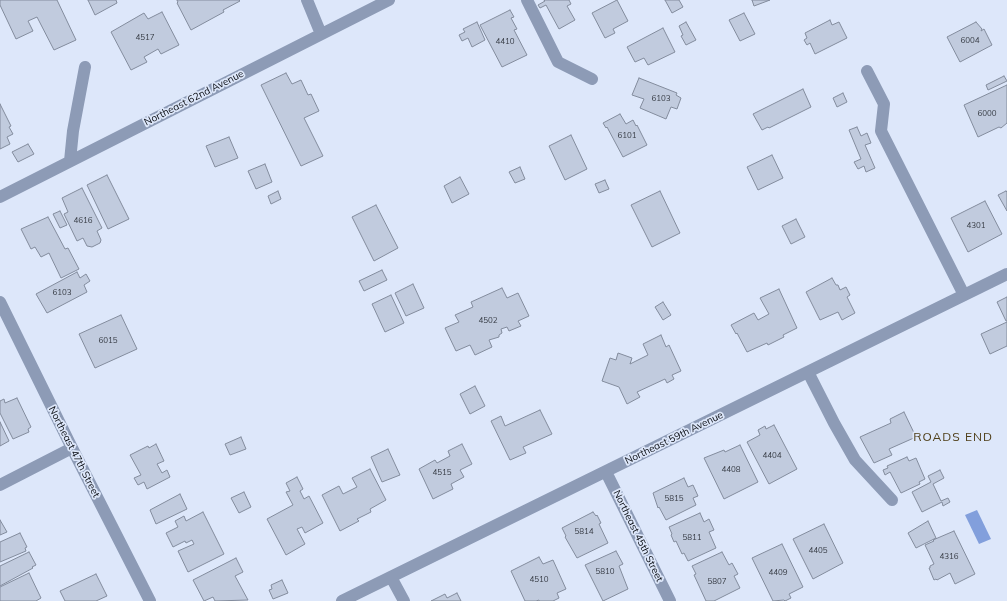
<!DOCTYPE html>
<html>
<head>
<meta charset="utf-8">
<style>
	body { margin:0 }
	canvas { display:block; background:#dde7fa }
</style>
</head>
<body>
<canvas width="1007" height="601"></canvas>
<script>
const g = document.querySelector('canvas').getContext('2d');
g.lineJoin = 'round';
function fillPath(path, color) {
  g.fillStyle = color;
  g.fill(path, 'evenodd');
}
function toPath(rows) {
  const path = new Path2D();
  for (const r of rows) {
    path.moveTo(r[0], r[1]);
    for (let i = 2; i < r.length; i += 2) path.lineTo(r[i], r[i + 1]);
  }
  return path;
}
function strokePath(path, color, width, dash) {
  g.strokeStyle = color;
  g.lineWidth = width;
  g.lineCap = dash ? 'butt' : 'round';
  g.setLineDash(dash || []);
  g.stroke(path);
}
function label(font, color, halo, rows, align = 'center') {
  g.font = font + ' Mulish,sans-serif';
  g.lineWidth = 3.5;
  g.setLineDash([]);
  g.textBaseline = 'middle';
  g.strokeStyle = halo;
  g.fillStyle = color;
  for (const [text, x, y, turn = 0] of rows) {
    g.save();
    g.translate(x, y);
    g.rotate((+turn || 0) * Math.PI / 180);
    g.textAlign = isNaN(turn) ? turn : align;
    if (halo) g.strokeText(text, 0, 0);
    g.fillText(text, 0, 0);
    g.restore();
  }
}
fillPath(toPath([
	[977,510,991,539,979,544,965,515]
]), '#829fdc');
const building = toPath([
	[0,0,57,0,76,40,54,50,37,17,28,21,33,31,16,39,0,5,0,0],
	[88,0,116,0,117,3,95,15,88,0],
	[177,0,239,0,240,1,223,10,224,12,191,30,177,3,178,2,177,0],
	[544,0,569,0,571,4,567,6,575,20,559,29,546,5,540,8,538,5,545,1,544,0],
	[617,0,628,21,613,29,615,33,605,38,592,13,617,0],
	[665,0,679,0,683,7,672,13,665,0],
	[752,0,770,0,754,6,752,0],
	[510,10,514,17,511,18,517,29,514,30,527,55,502,67,480,25,510,10],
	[162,12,179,45,161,54,158,49,144,57,147,62,131,70,111,32,144,13,148,19,162,12],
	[744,13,755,34,740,41,729,20,744,13],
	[830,20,832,25,839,22,847,38,815,54,810,43,807,45,804,40,807,38,805,33,830,20],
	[477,22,485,40,472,47,468,38,462,41,459,35,465,32,463,29,477,22],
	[686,22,696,40,686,45,681,36,683,35,679,26,686,22],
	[976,22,982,29,981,31,984,29,992,45,960,62,947,37,976,22],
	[663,28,675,52,648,65,644,58,635,62,627,47,663,28],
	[286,73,292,84,301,80,308,95,311,94,319,111,304,118,323,156,301,166,261,85,286,73],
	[1004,76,1007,81,988,90,986,85,1004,76],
	[639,78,677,93,676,95,681,98,677,109,671,107,666,119,640,108,644,99,632,95,639,78],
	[1007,85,1007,123,1001,128,999,127,978,137,964,105,1007,85],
	[803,89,811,107,769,128,768,127,762,130,753,114,803,89],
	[843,93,847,102,837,107,833,98,843,93],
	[0,104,11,126,9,127,13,134,7,137,10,144,0,149,0,104],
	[620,114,626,124,633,120,636,126,637,125,647,145,623,157,607,127,606,128,603,123,620,114],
	[857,127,861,136,867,133,871,143,865,145,875,168,866,172,864,166,858,169,854,162,861,159,849,130,857,127],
	[571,135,587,169,565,180,549,146,571,135],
	[229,137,238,158,215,167,206,146,229,137],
	[28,144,34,154,18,162,12,152,28,144],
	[772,155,783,178,758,190,747,167,772,155],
	[265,164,272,182,256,189,248,171,265,164],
	[520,167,525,179,515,183,509,172,520,167],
	[107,175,129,219,108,229,87,185,107,175],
	[460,177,469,194,452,203,444,186,460,177],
	[605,180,609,189,599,193,595,184,605,180],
	[82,188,102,228,97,231,101,240,100,243,92,247,87,246,83,238,77,241,64,214,68,212,62,198,82,188],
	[278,191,281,199,271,204,268,196,278,191],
	[660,191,680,233,652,247,631,205,660,191],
	[1006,191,1007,192,1007,211,998,195,1006,191],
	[985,201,1002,234,968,252,951,218,985,201],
	[376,205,398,248,374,261,352,217,376,205],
	[60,211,67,225,60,228,53,214,60,211],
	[48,217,65,249,68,248,79,269,61,278,49,253,41,257,35,247,31,249,21,229,48,217],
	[796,219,805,237,791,244,782,226,796,219],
	[382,270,387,280,364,291,359,281,382,270],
	[77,272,80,278,86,274,90,281,84,285,87,292,47,313,36,294,77,272],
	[832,278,836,285,838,285,840,290,846,287,850,295,847,297,855,313,842,320,838,312,820,320,806,292,832,278],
	[413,284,424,308,406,316,395,293,413,284],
	[502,288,507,298,518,293,529,316,518,321,521,326,509,331,507,327,501,329,502,333,499,335,499,337,489,340,492,347,475,355,470,345,456,351,445,328,459,322,455,315,473,307,471,302,502,288],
	[779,289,797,328,783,335,784,337,768,345,767,343,747,352,737,333,736,334,731,325,754,313,758,320,769,314,760,298,779,289],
	[391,295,404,323,385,332,372,304,391,295],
	[1007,297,1007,321,1006,321,997,302,1007,297],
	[663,302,671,315,663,320,655,307,663,302],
	[121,315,137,349,95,368,79,334,121,315],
	[1007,322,1007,346,990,354,981,334,1007,322],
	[661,335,666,347,669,345,681,371,672,375,674,379,667,383,665,379,637,392,640,397,627,404,619,387,602,381,610,358,616,360,618,353,632,358,630,364,648,355,643,344,661,335],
	[475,386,485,406,470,414,460,394,475,386],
	[17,398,31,427,28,429,29,432,13,439,0,413,0,401,4,399,5,403,17,398],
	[540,410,552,434,523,447,526,453,510,460,491,421,501,416,505,426,540,410],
	[904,412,916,437,889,449,892,455,874,463,860,437,891,423,890,419,904,412],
	[0,422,9,441,0,446,0,422],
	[774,425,797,469,769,484,747,442,760,435,758,430,765,426,766,429,774,425],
	[241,437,246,449,230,455,225,444,241,437],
	[156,444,164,461,157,464,162,473,167,470,170,477,147,489,144,482,138,485,134,478,141,475,130,455,148,446,149,448,156,444],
	[462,444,472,464,460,470,464,477,451,484,453,489,433,499,419,469,435,460,437,463,450,456,448,451,462,444],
	[740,445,758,482,724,499,704,458,724,450,725,452,740,445],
	[388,449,400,475,382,482,371,457,388,449],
	[907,457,909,461,916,458,925,479,919,482,920,484,901,493,890,472,885,475,883,470,888,468,887,466,907,457],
	[370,469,386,500,370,509,371,512,357,519,359,521,340,531,322,495,339,486,343,494,357,487,352,478,370,469],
	[940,470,944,478,933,484,941,501,948,498,950,502,943,506,942,502,922,512,912,492,931,482,928,476,940,470],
	[297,477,303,489,300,491,304,499,309,496,323,523,305,533,302,527,297,529,305,544,286,555,267,519,293,505,286,492,290,491,286,483,297,477],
	[684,478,688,487,693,485,698,496,693,498,696,505,666,520,659,507,658,508,653,493,684,478],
	[244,492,251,507,239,513,231,498,244,492],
	[180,494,187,509,156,524,150,510,180,494],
	[203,512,224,554,188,572,178,551,194,544,192,540,186,543,185,541,173,547,166,533,178,527,175,521,184,516,186,521,203,512],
	[593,512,596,516,597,515,601,523,599,524,608,543,577,558,565,537,566,536,562,528,593,512],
	[700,513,704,522,709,519,714,530,709,532,716,548,688,561,684,553,682,554,676,541,674,542,671,535,672,534,669,527,700,513],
	[0,520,7,532,0,535,0,520],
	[928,521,936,538,916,548,908,533,928,521],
	[824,524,843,563,813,579,793,539,824,524],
	[954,531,975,574,955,584,950,573,937,580,936,579,934,580,929,568,930,568,930,566,934,564,925,545,934,541,933,540,954,531],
	[20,533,27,547,25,548,26,551,0,562,0,542,20,533],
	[782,544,803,587,789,594,791,598,785,601,784,600,773,601,752,558,782,544],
	[616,551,623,564,619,566,628,589,603,601,585,565,616,551],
	[29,552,36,565,32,567,33,568,0,586,0,566,29,552],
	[722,552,729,565,732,563,738,574,734,576,740,588,714,601,706,601,694,575,696,574,692,566,722,552],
	[539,557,543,564,553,560,566,589,557,593,559,598,553,601,539,601,539,600,536,601,525,601,511,571,539,557],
	[236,558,243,572,235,576,248,600,215,601,213,597,204,601,193,580,236,558],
	[29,573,41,598,36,601,0,601,0,587,29,573],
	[96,574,107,596,96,601,65,601,60,591,96,574],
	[282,580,288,593,273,599,269,590,272,589,271,585,282,580],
	[457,593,461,601,431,601,445,594,447,598,457,593]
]);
fillPath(building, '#c1cbde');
strokePath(building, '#838c9d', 1);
strokePath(toPath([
	[307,0,321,34],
	[527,0,558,62,592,79],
	[867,71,884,104,881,131,964,295],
	[70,161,73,131,85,67],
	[0,197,389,0],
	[0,302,72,448,150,601],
	[808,372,834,423,855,460,892,500],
	[606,472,670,601],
	[0,485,72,448],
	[391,577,404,601],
	[342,601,1007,274]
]), '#8d9bb6', 12);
label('8px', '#373c45', null, [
	["4517",145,38],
	["6004",970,41],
	["4410",505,42],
	["6103",661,99],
	["6000",987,114],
	["6101",627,136],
	["4616",83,221],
	["4301",976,226],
	["6103",62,293],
	["4502",488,321],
	["6015",108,341],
	["4404",772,456],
	["4408",731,470],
	["4515",442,473],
	["5815",674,499],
	["5814",584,532],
	["5811",692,538],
	["4405",818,551],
	["4316",949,557],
	["5810",605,572],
	["4409",778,573],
	["4510",539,580],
	["5807",717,582]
]);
label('10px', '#090c12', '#dde7fa', [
	["Northeast 62nd Avenue",194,98,-27],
	["Northeast 59th Avenue",674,438,-26],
	["Northeast 47th Street",74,452,63],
	["Northeast 45th Street",638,536,64]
]);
g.letterSpacing = '1px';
label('12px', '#4d3c15', '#dde7fa', [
	["ROADS END",953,437]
]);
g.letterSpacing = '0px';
</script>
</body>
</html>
